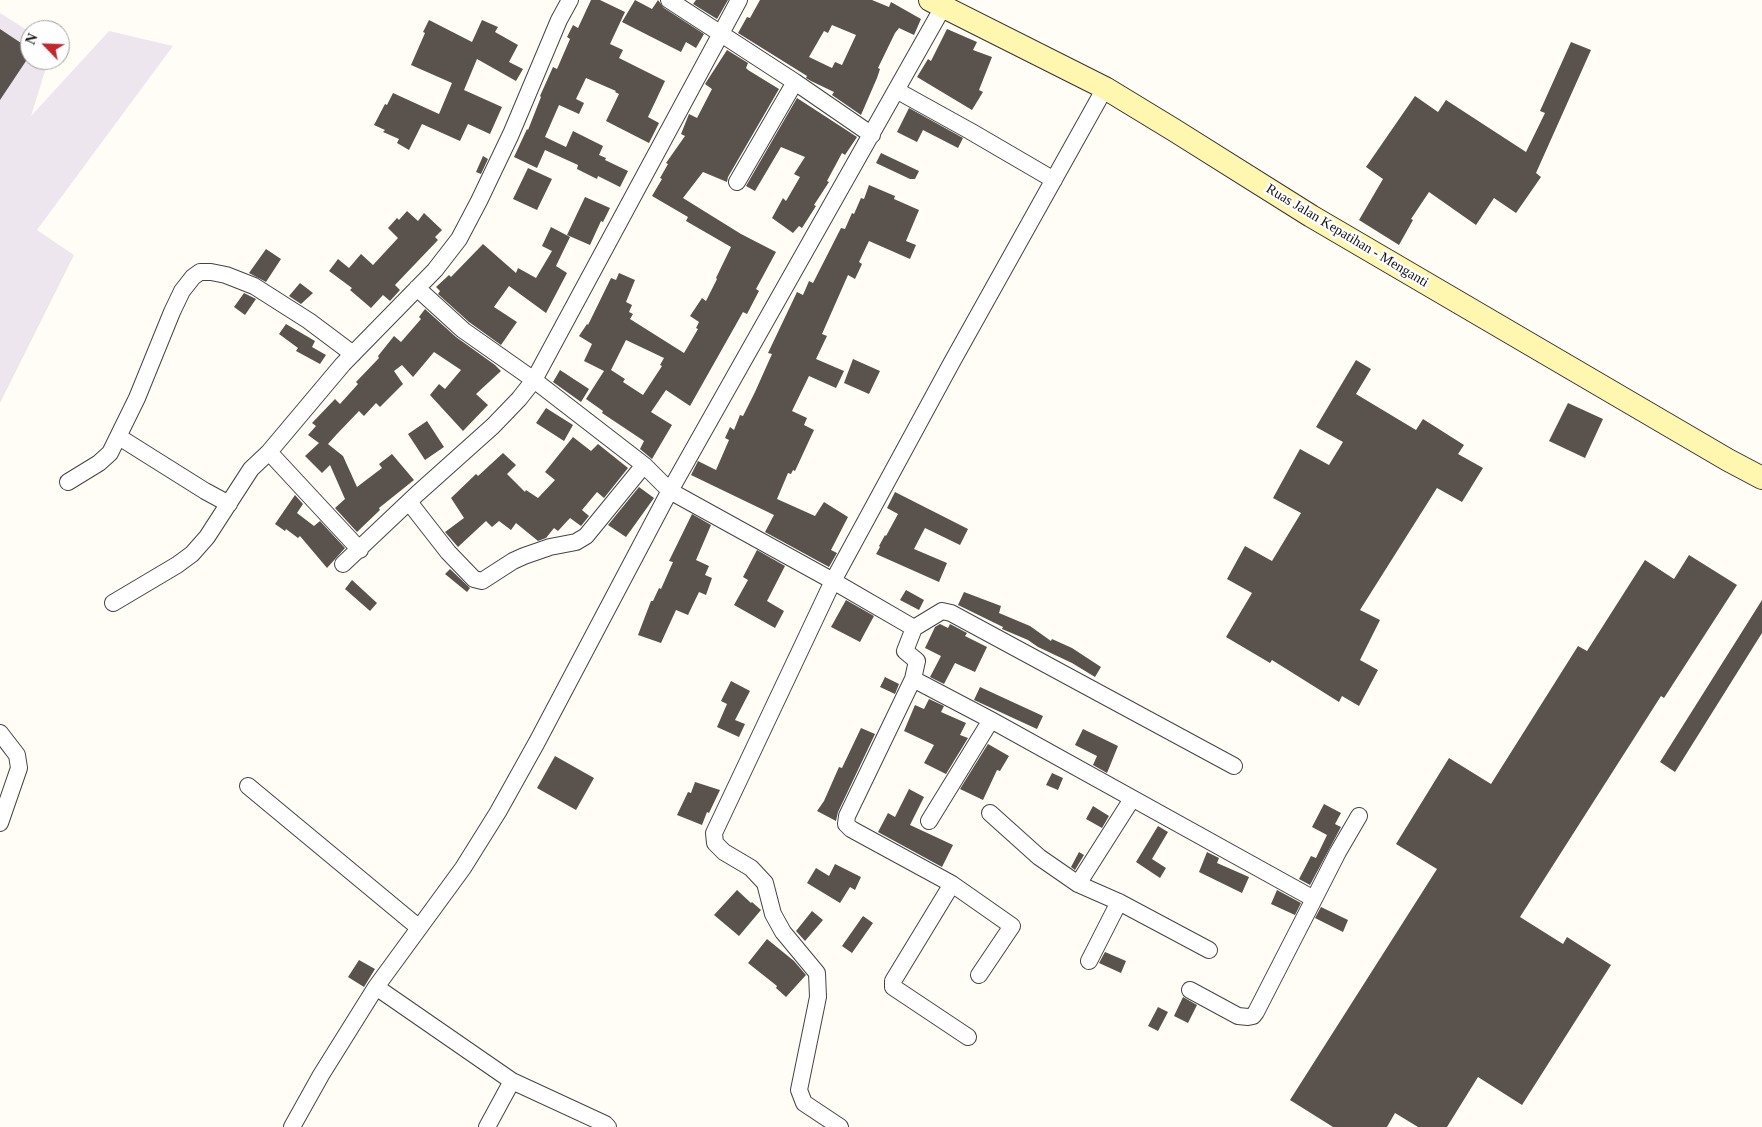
<!DOCTYPE html>
<html>
<head>
<meta charset="utf-8">
<style>
	body { margin:0 }
	#map { position:relative; width:1762px; height:1127px; overflow:hidden; background:#fffdf5; font-family:Georgia,serif }
	canvas { display:block }
	.north { position:absolute; left:20px; top:20px; width:50px; height:50px; box-sizing:border-box; background:#fff; border:1px solid #a0a0a0; border-radius:50%; rotate:294deg; font-size:14px; font-weight:700; line-height:20px; text-align:center; color:#111 }
	.north::after { content:''; display:block; margin:auto; width:18px; height:22px; background:#c4262e; clip-path:polygon(50% 0,100% 100%,50% 72%,0 100%) }
</style>
</head>
<body>
<div id="map">
<canvas width="1762" height="1127"></canvas>
<div class="north">N</div>
</div>
<script>
const g = document.querySelector('canvas').getContext('2d');
g.lineJoin = 'round';
function fillPath(path, color) {
  g.fillStyle = color;
  g.fill(path, 'evenodd');
}
function toPath(rows) {
  const path = new Path2D();
  for (const r of rows) {
    path.moveTo(r[0], r[1]);
    for (let i = 2; i < r.length; i += 2) path.lineTo(r[i], r[i + 1]);
  }
  return path;
}
function strokePath(path, color, width, dash) {
  g.strokeStyle = color;
  g.lineWidth = width;
  g.lineCap = dash ? 'butt' : 'round';
  g.setLineDash(dash || []);
  g.stroke(path);
}
function label(font, color, halo, rows, align = 'center') {
  g.font = font + ' Georgia,serif';
  g.lineWidth = 5;
  g.setLineDash([]);
  g.textBaseline = 'middle';
  g.strokeStyle = halo;
  g.fillStyle = color;
  for (const [text, x, y, turn = 0] of rows) {
    g.save();
    g.translate(x, y);
    g.rotate((+turn || 0) * Math.PI / 180);
    g.textAlign = isNaN(turn) ? turn : align;
    if (halo) g.strokeText(text, 0, 0);
    g.fillText(text, 0, 0);
    g.restore();
  }
}
fillPath(toPath([
	[0,13,30,32,30,60,46,60,46,68,31,116,109,31,173,46,37,230,74,255,0,403]
]), '#eee6ef');
fillPath(toPath([
	[591,0,600,0,625,12,610,44,623,50,619,58,665,81,648,117,659,123,649,143,606,121,619,94,615,92,616,91,586,78,576,99,584,103,579,114,559,105,545,137,566,147,573,131,603,146,599,155,606,158,605,160,628,171,620,187,598,176,597,179,577,169,578,165,545,150,537,168,514,157,527,129,528,130,541,97,540,96,553,67,557,69,570,39,567,37,573,25,578,28],
	[635,0,652,9,658,0,664,8,704,34,696,48,686,42,681,52,622,22],
	[696,0,728,0,717,19,693,4],
	[760,0,872,0,889,7,891,2,921,19,914,35,899,28,895,33,878,68,880,69,877,78,861,115,832,95,834,92,811,81,806,78,807,76,738,33,747,17,750,18],
	[832,25,856,35,842,65,835,62,832,68,809,57,824,31,828,33],
	[429,20,472,42,482,20,498,27,495,32,518,45,509,62,523,69,516,81,477,59,464,90,502,107,490,134,468,124,460,141,422,124,409,150,397,143,399,139,383,132,385,130,374,125,385,104,387,105,393,93,439,114,452,83,411,65,425,33,423,32],
	[0,29,30,49,30,55,0,100],
	[947,29,977,42,973,50,992,57,979,90,983,92,972,110,917,77,928,59,931,61],
	[1571,42,1591,50,1536,173,1541,177,1516,213,1494,198,1476,225,1429,192,1411,219,1413,220,1399,245,1359,220,1383,179,1366,167,1415,96,1438,112,1446,100,1526,152,1545,113,1540,111],
	[727,50,748,63,746,68,748,70,779,89,728,177,727,182,703,172,683,198,741,234,776,252,756,289,759,291,747,314,743,312,690,406,666,390,651,412,672,425,652,459,640,449,644,441,602,413,603,411,586,399,604,371,584,361,592,344,579,336,587,324,588,325,611,278,616,280,619,273,635,280,626,302,632,305,629,312,633,314,630,319,684,353,698,329,696,328,699,322,690,316,702,298,706,301,717,279,716,278,731,247,686,221,688,217,652,196,662,179,660,178,668,164,666,163,685,136,681,134,689,114,697,118,712,89,705,84],
	[626,340,664,358,660,365,662,366,643,395,623,382,625,379,611,370],
	[797,98,857,137,845,155,842,153,827,181,829,182,814,205,816,206,802,228,799,226,793,233,772,218,783,198,786,201,800,177,794,174,805,157,781,147,755,191,746,186],
	[909,108,963,138,958,148,923,130,917,142,897,132],
	[881,153,919,171,915,179,910,179,876,163],
	[483,156,488,159,481,174,476,172],
	[528,168,552,179,537,210,513,199],
	[869,185,895,196,894,199,919,210,906,241,916,245,910,259,869,241,859,262,862,264,855,279,848,275,822,334,827,336,816,359,844,371,836,388,809,376,792,411,807,418,804,425,814,430,795,471,793,470,791,474,788,473,777,499,815,516,824,502,848,517,831,550,837,553,829,567,765,532,774,515,691,475,698,461,716,470,729,440,725,438,730,427,734,430,740,415,743,416,755,392,772,354,768,353,797,292,803,295,809,281,813,283,841,228,845,229,852,213,854,214,861,198,864,199],
	[585,197,610,208,603,222,601,221,590,245,567,235],
	[407,211,418,221,424,213,442,230,435,237,438,240,395,285,400,290,390,301,383,295,371,308,350,290,352,288,329,271,338,259,349,268,361,254,373,265,398,238,388,228,397,218,399,220],
	[551,227,570,237,556,266,567,273,546,313,509,286,494,307,517,322,501,345,469,322,438,294,440,291,436,287,449,275,451,277,483,244,516,273,518,268,536,278,552,251,542,246],
	[266,249,281,259,266,282,249,273],
	[300,283,313,293,301,304,289,296],
	[244,293,256,299,245,315,234,307],
	[425,309,456,337,495,365,501,371,476,394,488,405,463,431,430,395,439,384,445,389,461,370,434,352,413,377,402,365,394,371,403,384,380,407,376,403,364,416,359,411,337,434,328,444,343,456,357,487,382,468,379,464,392,454,414,480,379,508,380,510,357,532,335,508,345,499,330,465,322,473,305,456,319,443,308,435,316,426,312,423,335,399,340,404,358,384,356,382,379,358,378,356,394,336,401,342,421,319,419,317],
	[286,324,315,341,312,347,326,355,320,364,296,351,298,348,279,334],
	[853,359,880,371,869,394,844,383],
	[1356,360,1371,369,1356,394,1416,430,1423,419,1464,445,1458,454,1483,468,1462,502,1437,488,1360,610,1380,620,1360,660,1378,670,1359,706,1342,696,1339,702,1272,660,1270,663,1226,637,1252,593,1227,579,1245,546,1272,561,1301,513,1273,498,1300,449,1329,465,1343,442,1316,427],
	[560,370,589,389,581,402,553,382],
	[1568,403,1603,419,1585,458,1549,441],
	[546,408,573,425,564,441,536,423],
	[427,421,444,447,425,460,408,434],
	[573,437,591,451,598,444,628,468,604,498,597,492,582,510,589,516,581,526,570,518,558,531,554,528,546,538,538,541,516,523,511,530,499,521,492,527,486,521,458,547,445,532,464,518,451,498,476,474,478,476,503,453,516,465,507,474,525,492,526,490,538,498,555,480,545,472],
	[639,487,654,498,626,537,608,525],
	[895,492,968,529,960,545,925,528,914,549,947,563,939,582,876,554,880,547,879,546,885,535,886,536,898,514,887,508],
	[295,495,303,504,297,513,314,526,320,521,345,548,327,568,300,536,298,538,286,529,285,531,275,524],
	[692,514,711,525,696,560,709,566,705,575,712,578,706,595,699,592,688,615,676,610,661,643,638,635,651,601,653,601,659,588,661,589,673,562,669,561],
	[757,550,785,566,767,601,784,611,775,628,734,605,748,580,743,577],
	[1689,555,1737,585,1664,698,1661,696,1520,917,1563,944,1567,937,1611,965,1522,1105,1478,1077,1447,1127,1418,1127,1395,1113,1387,1127,1333,1127,1290,1100,1437,869,1396,844,1449,758,1491,784,1578,646,1587,651,1645,560,1674,579],
	[450,569,470,588,467,592,445,574],
	[352,580,377,603,370,611,345,589],
	[906,590,924,600,919,610,900,600],
	[964,592,1001,606,999,613,1030,626,1051,641,1052,639,1072,648,1101,667,1095,677,1072,663,1038,647,1028,640,1002,629,1003,627,958,605],
	[846,600,874,616,860,642,831,627],
	[1762,600,1762,633,1675,772,1660,762],
	[940,624,948,628,950,624,967,633,965,636,987,647,975,672,955,663,944,684,930,677,941,656,925,648,935,627],
	[885,677,899,684,895,694,880,687],
	[731,681,750,691,735,720,745,724,739,737,717,727,727,704,721,701],
	[980,687,1043,716,1037,729,974,700],
	[929,699,944,706,941,712,966,723,960,735,968,738,946,774,924,763,934,745,904,731,915,705,924,709],
	[861,728,875,734,838,812,836,821,817,811,824,801,839,767,842,768],
	[1083,729,1118,746,1107,773,1093,765,1097,756,1075,745],
	[988,744,1009,756,1000,771,997,770,983,800,960,789],
	[555,756,594,778,576,810,537,788],
	[1052,773,1063,778,1058,790,1046,785],
	[695,782,720,790,709,813,707,812,702,825,677,815,688,792,691,793],
	[909,789,924,797,910,825,953,845,942,867,878,832,888,813,895,817],
	[1324,804,1341,813,1335,824,1341,827,1310,885,1299,879,1311,856,1316,858,1327,835,1312,827],
	[1093,806,1109,816,1102,828,1086,819],
	[1158,826,1168,832,1152,859,1166,868,1160,878,1136,862],
	[1079,852,1084,855,1075,870,1071,867],
	[1207,852,1219,858,1217,863,1249,877,1242,893,1199,872],
	[835,864,861,877,855,890,850,887,840,903,807,883,816,868,829,876],
	[737,890,751,903,752,902,761,910,739,936,714,915],
	[1277,890,1301,903,1295,915,1271,904],
	[1321,907,1348,920,1343,932,1315,918],
	[812,911,823,920,805,941,796,931],
	[863,916,873,923,852,953,842,946],
	[767,939,794,961,806,975,786,997,776,988,777,986,748,963],
	[1105,952,1126,961,1121,973,1099,963],
	[359,960,375,969,364,987,348,977],
	[1183,997,1197,1005,1188,1023,1174,1016],
	[1158,1007,1168,1012,1158,1031,1148,1026]
]), '#5a524d');
const minor = toPath([
	[669,0,795,82,872,135],
	[896,90,970,131,1054,180],
	[737,182,795,82],
	[417,288,463,330,534,380,644,465],
	[119,437,205,491,229,504],
	[68,482,99,463,110,453,137,398,172,312,182,291,193,277,200,272,211,272,226,275,254,286,309,321,353,354],
	[409,502,448,552,474,579,482,581,513,561,524,556,550,547,576,542,586,536,644,465,670,491,833,581,914,628],
	[360,550,269,452,343,364,435,270,459,239,479,201,511,134,559,20,570,0],
	[343,564,417,494,493,426,519,399,534,380,739,0],
	[113,603,177,565,192,554,207,537,251,469,269,452],
	[913,679,991,720,1314,899,1338,852,1359,816],
	[0,733,17,755,19,768,0,823],
	[248,786,418,927],
	[990,813,1039,857,1078,884,1119,902,1209,950],
	[929,821,991,720],
	[952,884,893,981,893,987,968,1037],
	[1078,884,1132,799],
	[1089,961,1119,902],
	[979,975,1012,926,952,884,851,829,846,824,847,816,913,679,917,661,905,651,914,628,942,611,951,613,1234,766],
	[376,987,512,1081,605,1124,608,1127],
	[1190,990,1238,1016,1248,1017,1253,1016,1256,1012,1314,899],
	[292,1127,321,1075,376,987,463,868,498,812,537,742,667,496,943,7],
	[487,1127,512,1081],
	[840,1127,804,1103,799,1090,818,997,817,973,783,932,773,914,765,883,751,868,724,852,715,843,714,833,833,581,952,362,1105,88]
]);
const secondary = toPath([
	[930,0,1105,88,1174,130,1311,216,1728,460,1762,478]
]);
strokePath(minor, '#444', 18);
strokePath(secondary, '#333', 24);
strokePath(minor, '#fff', 16);
strokePath(secondary, '#fff6b0', 22);
label('14px', '#111', '#fff', [
	["Ruas Jalan Kepatihan - Menganti",1347,236,31]
]);
</script>
</body>
</html>
